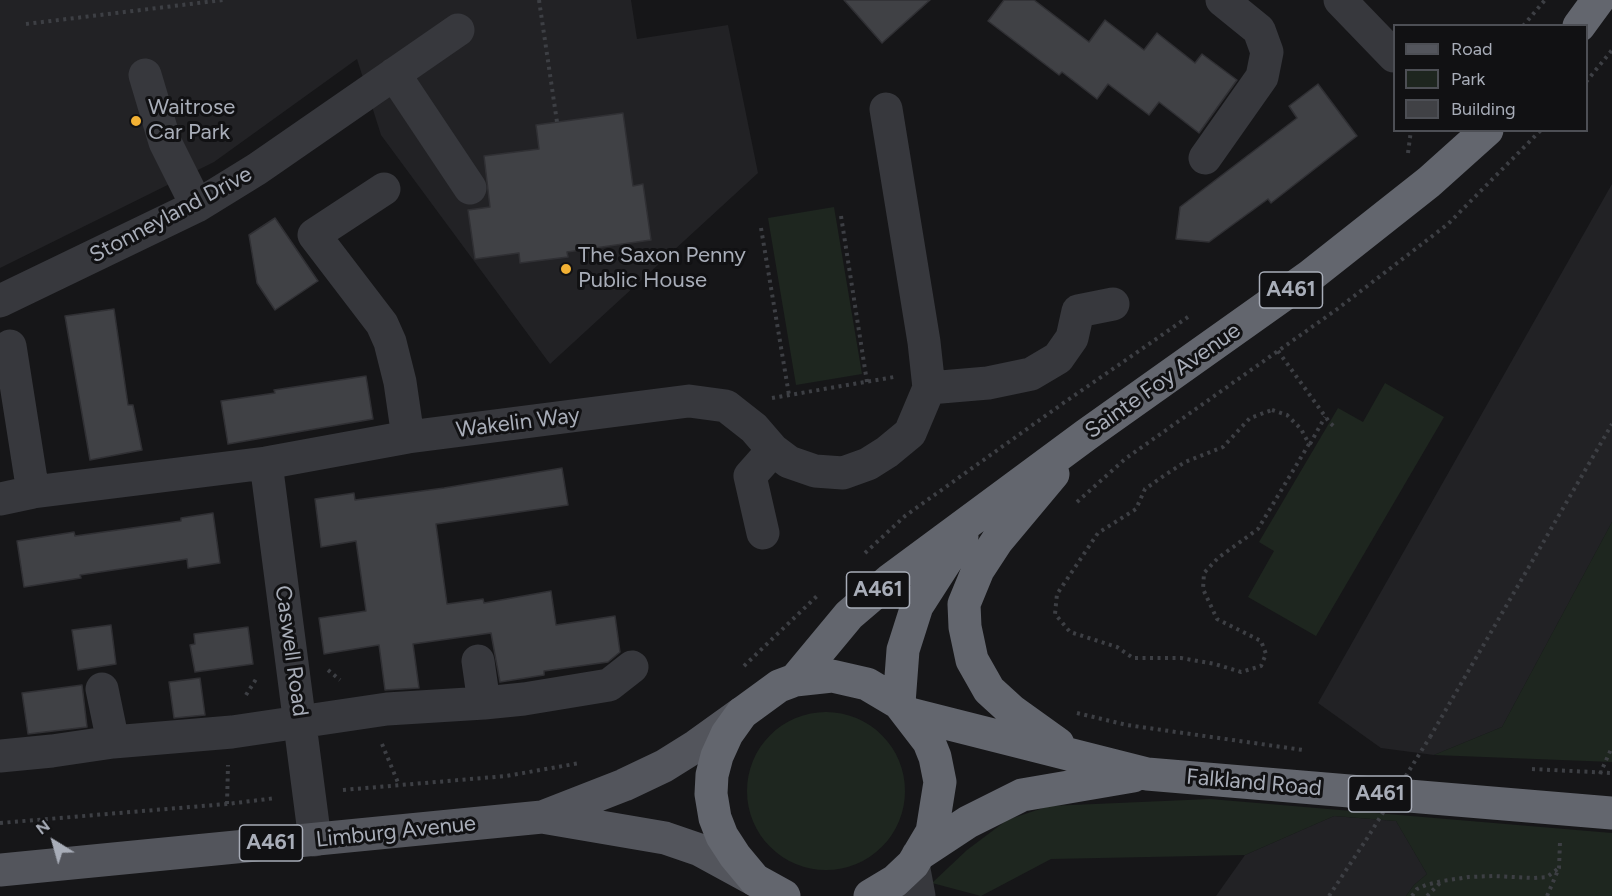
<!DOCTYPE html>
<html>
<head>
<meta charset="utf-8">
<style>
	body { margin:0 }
	#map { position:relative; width:1612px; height:896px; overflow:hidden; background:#161618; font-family:Figtree,sans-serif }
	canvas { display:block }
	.legend { position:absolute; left:1393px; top:24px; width:195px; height:108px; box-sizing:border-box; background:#111113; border:2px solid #4d4f55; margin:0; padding:8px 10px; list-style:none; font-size:18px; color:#a8adb8 }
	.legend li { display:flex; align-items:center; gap:12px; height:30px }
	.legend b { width:30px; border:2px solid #4d4f55 }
	.north { position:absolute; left:24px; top:812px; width:60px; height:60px; -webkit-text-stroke:4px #111113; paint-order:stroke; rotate:323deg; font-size:16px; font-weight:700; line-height:24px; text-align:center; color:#a8adb8 }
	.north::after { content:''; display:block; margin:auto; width:21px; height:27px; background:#a8adb8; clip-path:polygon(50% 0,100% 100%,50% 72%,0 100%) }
</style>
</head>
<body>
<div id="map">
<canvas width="1612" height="896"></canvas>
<ul class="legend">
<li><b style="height:8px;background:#53555c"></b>Road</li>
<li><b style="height:16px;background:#1e261f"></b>Park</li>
<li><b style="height:16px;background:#404145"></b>Building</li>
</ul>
<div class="north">N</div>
</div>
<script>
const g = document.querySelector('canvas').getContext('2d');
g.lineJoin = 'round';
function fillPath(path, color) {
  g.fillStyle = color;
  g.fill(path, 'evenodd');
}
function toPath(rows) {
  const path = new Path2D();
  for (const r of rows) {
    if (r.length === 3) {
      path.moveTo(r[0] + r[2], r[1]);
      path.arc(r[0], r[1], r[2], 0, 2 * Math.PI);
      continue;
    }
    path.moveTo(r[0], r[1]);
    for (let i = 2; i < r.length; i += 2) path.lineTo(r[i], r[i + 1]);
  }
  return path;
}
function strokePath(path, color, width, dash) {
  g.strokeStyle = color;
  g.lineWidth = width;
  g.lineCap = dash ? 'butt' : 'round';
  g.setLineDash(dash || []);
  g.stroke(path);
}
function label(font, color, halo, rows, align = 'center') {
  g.font = font + ' Figtree,sans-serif';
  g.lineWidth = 6;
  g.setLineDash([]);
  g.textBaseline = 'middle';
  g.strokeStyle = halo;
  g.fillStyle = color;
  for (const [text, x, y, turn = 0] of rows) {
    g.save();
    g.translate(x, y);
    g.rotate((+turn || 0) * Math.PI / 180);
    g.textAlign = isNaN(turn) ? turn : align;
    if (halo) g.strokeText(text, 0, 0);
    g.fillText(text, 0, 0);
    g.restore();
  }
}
fillPath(toPath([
	[0,0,631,0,637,39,728,25,758,173,550,364,381,135,357,59,214,162,0,268],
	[1612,184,1612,522,1502,727,1434,755,1381,748,1318,703],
	[1334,816,1396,821,1427,874,1414,885,1406,896,1216,896,1245,855]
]), '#222225');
fillPath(toPath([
	[834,207,862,374,796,385,768,218],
	[1385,383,1444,417,1316,636,1248,597,1274,551,1259,542,1338,408,1363,422],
	[1612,522,1612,762,1434,755,1502,727],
	[826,791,79],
	[1210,799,1612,833,1612,896,1406,896,1414,885,1427,874,1396,821,1334,816,1245,855,1051,859,981,896,932,883,967,850,1007,820,1049,806]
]), '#1e261f');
const building = toPath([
	[844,0,930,0,882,43,844,0],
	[1004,0,1034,0,1089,42,1105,20,1144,50,1157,33,1195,63,1202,54,1237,80,1199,133,1159,102,1149,115,1108,84,1097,99,1062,72,1059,75,988,21,1004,0],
	[1318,84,1357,136,1271,203,1268,199,1209,242,1176,239,1180,207,1297,118,1289,106,1318,84],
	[623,113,633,186,643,184,651,240,567,252,568,257,520,263,519,253,475,259,468,210,490,207,484,156,539,149,536,125,623,113],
	[275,218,318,281,275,310,257,283,249,235,275,218],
	[114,309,128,405,133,405,142,450,90,460,65,316,114,309],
	[366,376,373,419,228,444,221,401,275,393,274,390,366,376],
	[562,468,568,505,436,524,447,604,483,599,484,603,551,591,556,625,615,616,620,652,608,662,544,671,544,675,500,682,491,633,413,644,419,688,385,690,379,645,324,654,319,618,366,611,356,541,321,547,315,499,354,493,355,500,444,488,562,468],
	[213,513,220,563,188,568,187,559,80,575,81,578,24,587,17,541,74,532,75,536,181,521,181,518,213,513],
	[111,625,116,664,78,670,72,630,111,625],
	[248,627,253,664,195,672,190,645,195,644,194,634,248,627],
	[200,678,205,715,174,718,169,682,200,678],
	[82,685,87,727,28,734,22,693,82,685]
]);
fillPath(building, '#404145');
strokePath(building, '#303034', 1.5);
strokePath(toPath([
	[539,0,557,122],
	[26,24,223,0],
	[1523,26,1545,0],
	[1586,82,1612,50],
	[1408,153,1411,130],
	[841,216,867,382],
	[761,228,789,395],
	[1278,351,1330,423,1336,428],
	[772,398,894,377],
	[1272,410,1287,415,1301,429,1309,444,1258,529,1218,558,1204,573,1203,589,1217,619,1261,641,1266,654,1261,666,1241,672,1215,664,1181,658,1133,658,1117,647,1070,632,1055,614,1057,594,1098,533,1136,509,1145,489,1165,475,1185,462,1223,447,1250,418,1272,410],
	[1310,444,1325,417],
	[1077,502,1125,459,1336,310,1448,224,1541,130],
	[865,553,905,516,1062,404,1188,317],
	[744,666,817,596],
	[328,670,340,680],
	[246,695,258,676],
	[1077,713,1127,725,1303,750],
	[1430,737,1612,424],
	[382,744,399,785],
	[1532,769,1612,773],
	[1600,774,1612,747],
	[343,790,506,776,580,763],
	[227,804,228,765],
	[0,823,227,804,276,798],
	[1329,896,1366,840],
	[1412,896,1417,889,1426,885,1442,881,1469,877,1494,876,1533,878,1547,877,1559,868],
	[1427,896,1442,881],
	[1547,896,1559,868,1560,842]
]), '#3d3f44', 4, [3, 4.5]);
strokePath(toPath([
	[1340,0,1394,56],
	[394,74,470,188],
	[145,75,165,142,197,206],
	[1205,158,1262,77,1267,52,1259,30,1222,0],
	[384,189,314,235,382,324,390,342,400,382,408,437],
	[0,301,197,206,257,169,458,30],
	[10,346,33,492],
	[929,388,988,383,1031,374,1058,358,1072,338,1078,311,1113,304],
	[266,463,315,840],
	[0,499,33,492,266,463,408,437,689,401,726,406,754,428,773,450,789,462,815,471,843,473,868,464,887,452,910,433,929,388,924,342,886,109],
	[763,533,750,476,773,450],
	[478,661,484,703],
	[102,689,113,742],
	[0,756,52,751,113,742,232,732,387,709,484,703,524,699,609,685,632,667],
	[913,864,919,896]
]), '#37383d', 33);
strokePath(toPath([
	[542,817,624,785,664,766,696,746,742,713],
	[0,870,542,817,665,838,700,850,755,880]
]), '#53555c', 33);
strokePath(toPath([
	[1579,26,1598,0],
	[1053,474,997,541,978,570,964,604,965,627,972,660,989,690,1012,711,1058,744],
	[795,680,849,615,890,580,1086,435,1310,276,1429,182,1487,130],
	[899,703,903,650,917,606,962,536],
	[910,714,1147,774,1612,813],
	[918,855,968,822,1022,795,1133,776],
	[784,896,755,880,735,856,722,836,715,818,711,794,712,775,717,756,727,734,742,713,779,686,795,680,832,676,867,684,899,703,929,742,935,757,940,782,932,832,913,864,895,881,870,896]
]), '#63666e', 33);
strokePath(toPath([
	[1366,840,1430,737]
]), '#3d3f44', 4, [3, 4.5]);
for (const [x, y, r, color] of [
	[136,121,6,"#f2b134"],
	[566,269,6,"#f2b134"]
]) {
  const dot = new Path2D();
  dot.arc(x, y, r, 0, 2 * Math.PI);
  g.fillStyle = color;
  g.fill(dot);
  strokePath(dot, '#111113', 2);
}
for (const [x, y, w] of [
	[1291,290,63],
	[878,590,63],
	[1380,794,63],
	[271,843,63]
]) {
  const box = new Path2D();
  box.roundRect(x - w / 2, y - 18, w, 36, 4.5);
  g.fillStyle = '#111113';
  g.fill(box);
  strokePath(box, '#a8adb8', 1.5);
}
label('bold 21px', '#a8adb8', null, [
	["A461",1291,290],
	["A461",878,590],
	["A461",1380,794],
	["A461",271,843]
]);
label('22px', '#a8adb8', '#111113', [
	["Waitrose",148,108],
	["Car Park",148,133],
	["The Saxon Penny",578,256],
	["Public House",578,281]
], 'left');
label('22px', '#a8adb8', '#111113', [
	["Stonneyland Drive",171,215,-28],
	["Sainte Foy Avenue",1163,381,-35],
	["Wakelin Way",518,423,-7],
	["Caswell Road",291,651,82],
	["Falkland Road",1254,783,5],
	["Limburg Avenue",396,832,-6]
]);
</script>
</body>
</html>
